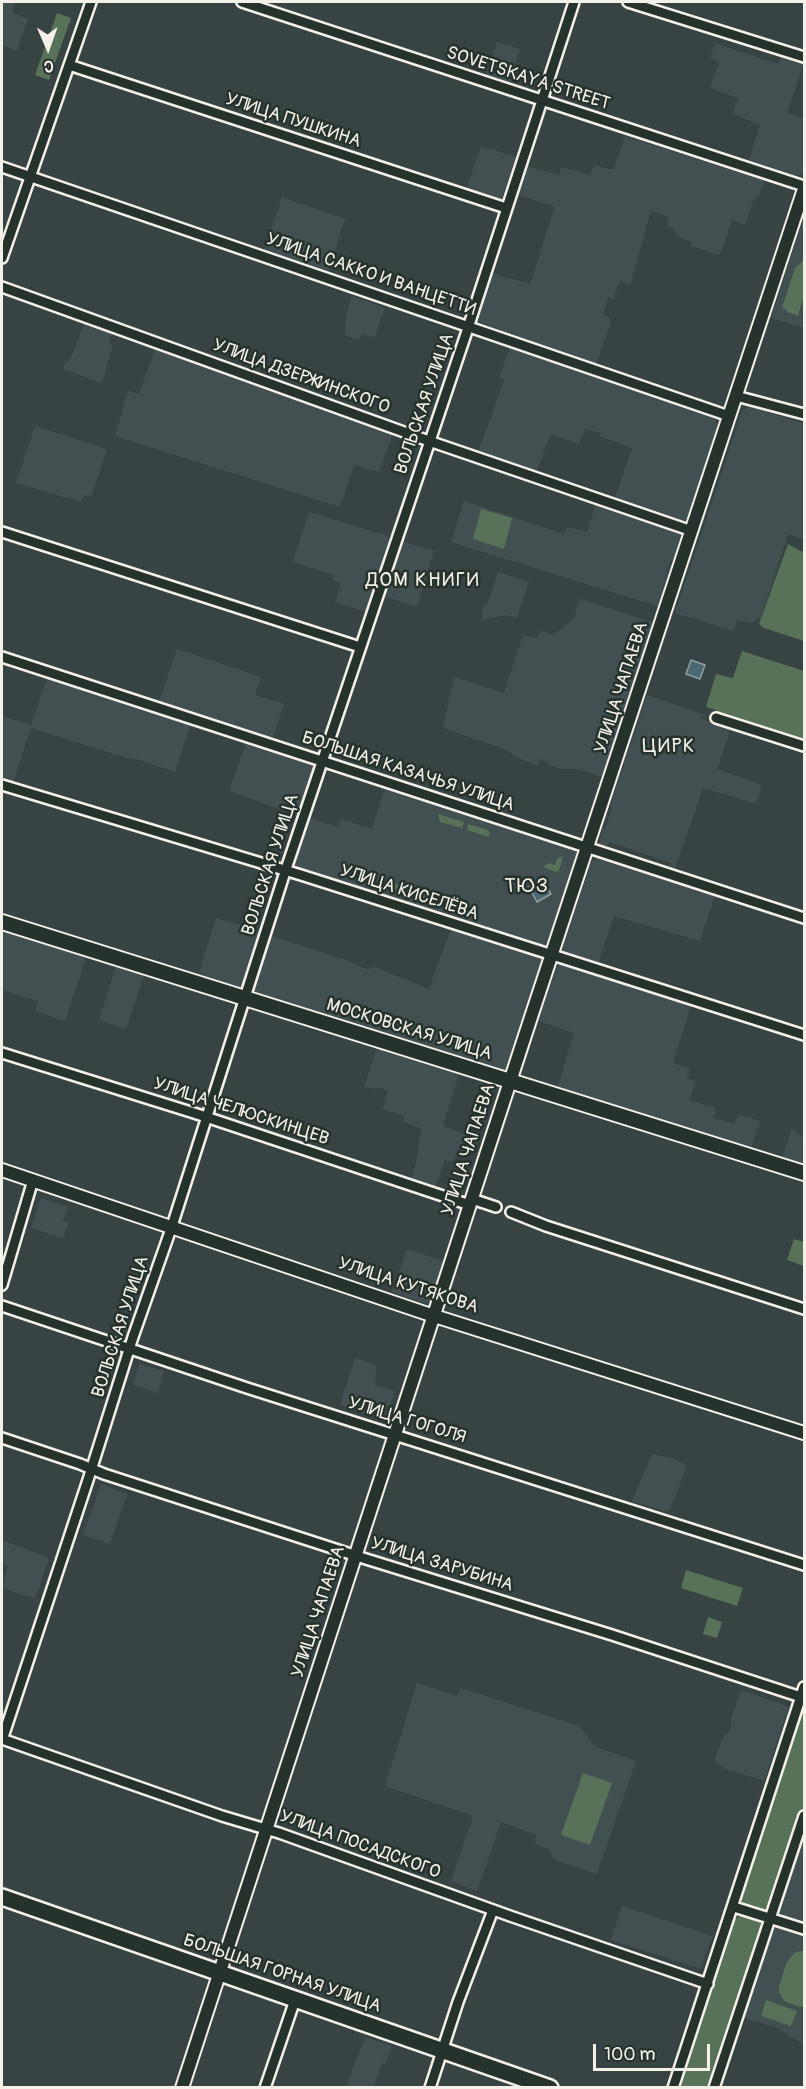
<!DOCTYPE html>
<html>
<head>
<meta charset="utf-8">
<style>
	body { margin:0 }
	#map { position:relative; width:806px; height:2089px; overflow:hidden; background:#374443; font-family:Pangolin,sans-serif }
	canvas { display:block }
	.frame { position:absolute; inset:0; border:3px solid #f4f1e8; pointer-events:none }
	.north { position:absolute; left:18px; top:18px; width:60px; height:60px; -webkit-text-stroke:4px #26332d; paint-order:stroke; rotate:178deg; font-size:16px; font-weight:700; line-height:24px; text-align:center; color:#f4f1e8 }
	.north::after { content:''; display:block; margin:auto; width:21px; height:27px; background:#f4f1e8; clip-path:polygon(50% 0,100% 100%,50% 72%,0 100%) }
	.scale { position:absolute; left:593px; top:2044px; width:117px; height:27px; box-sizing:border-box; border:3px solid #f4f1e8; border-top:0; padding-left:8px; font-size:18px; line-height:21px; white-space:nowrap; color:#f4f1e8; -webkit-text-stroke:4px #26332d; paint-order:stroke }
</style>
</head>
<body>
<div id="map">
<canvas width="806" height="2089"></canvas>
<div class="frame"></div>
<div class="north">С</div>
<div class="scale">100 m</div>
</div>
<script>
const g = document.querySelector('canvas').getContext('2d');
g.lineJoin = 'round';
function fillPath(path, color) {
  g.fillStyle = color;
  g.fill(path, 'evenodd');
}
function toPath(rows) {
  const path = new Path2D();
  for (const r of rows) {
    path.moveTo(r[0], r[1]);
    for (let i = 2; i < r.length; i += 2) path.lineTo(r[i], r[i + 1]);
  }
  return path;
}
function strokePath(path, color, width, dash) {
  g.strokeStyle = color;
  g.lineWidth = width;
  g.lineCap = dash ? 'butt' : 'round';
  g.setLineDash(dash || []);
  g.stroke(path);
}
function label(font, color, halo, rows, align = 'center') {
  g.font = font + ' Pangolin,sans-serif';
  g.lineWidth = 5;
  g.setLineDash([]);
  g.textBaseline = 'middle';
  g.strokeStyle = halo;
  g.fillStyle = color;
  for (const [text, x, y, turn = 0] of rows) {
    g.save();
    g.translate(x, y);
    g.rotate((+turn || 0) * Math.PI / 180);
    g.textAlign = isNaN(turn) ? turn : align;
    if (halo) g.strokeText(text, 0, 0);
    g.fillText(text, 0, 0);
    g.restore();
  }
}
fillPath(toPath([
	[2,2,15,2,12,12,28,19,17,51,2,45],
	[497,42,520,49,510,82,487,74],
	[715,43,778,64,782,55,804,62,787,113,804,119,804,167,802,174,795,175,749,160,760,125,733,114,738,98,710,88,719,62,710,58],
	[625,136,764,181,759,196,754,198,745,225,732,220,720,255,691,246,692,242,678,237,674,229,667,226,669,217,651,211,630,285,620,281,613,299,608,297,603,315,609,317,611,322,596,364,479,322,478,318,492,273,530,284,555,207,518,195,527,166,559,175,561,167,590,175,594,165,613,170],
	[481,146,516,157,501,200,466,190],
	[282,197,345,219,328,272,264,250],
	[804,217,804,328,771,318],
	[352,296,385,308,375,337,362,334,359,340,345,335,346,315],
	[85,322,113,332,109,343,113,345,102,383,63,369,65,361,68,362,74,351],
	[156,347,393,433,379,472,354,465,340,507,115,436,128,391,139,394],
	[510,347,714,418,718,426,687,519,681,522,614,501,632,448,599,436,600,433,585,429,579,444,551,434,536,473,478,453,504,380,499,377],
	[751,407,804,424,804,540,788,534,761,617,750,623,737,620,734,631,675,613,741,414,745,409],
	[35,426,107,449,91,497,84,495,81,502,16,483],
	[464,501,564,534,567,527,587,532,596,504,678,532,681,535,680,539,674,558,669,563,659,605,657,606,451,542],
	[309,512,388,536,389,540,366,612,335,602,341,583,333,580,334,575,293,562],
	[404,542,434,551,417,607,384,596,401,544],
	[498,572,529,582,517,618,506,615,484,620,482,619,483,614,481,613,484,604,487,605],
	[580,599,652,622,652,625,603,777,578,769,562,769,548,765,548,762,540,759,538,766,515,757,507,750,443,728,454,677,504,693,523,635,537,639,540,631,553,635,573,620],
	[177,649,261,677,255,695,284,704,272,740,159,702],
	[47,678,191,724,175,772,136,759,127,758,31,728,13,783,2,779,2,716,31,725],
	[647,695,706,715,701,718,730,731,717,769,762,785,756,804,703,788,675,869,670,868,671,863,610,842,605,847,599,843,603,830,605,829,612,807,610,806],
	[246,743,309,763,313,766,314,772,299,816,229,791],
	[385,787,575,848,577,855,547,942,541,946,527,942,300,871,296,868,294,864,310,818,337,827,341,819,372,829],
	[600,858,715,895,700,941,614,916,598,965,568,955,563,952,563,946,592,861],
	[216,918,261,931,241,988,237,989,198,976],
	[451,928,540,958,541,961,504,1072,259,995,254,991,271,936,343,959,369,970,372,966,429,989],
	[2,931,86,957,65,1021,35,1011,38,1001,2,990],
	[561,964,566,964,692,1002,673,1063,690,1069,687,1078,696,1081,689,1100,716,1108,713,1118,734,1124,738,1114,760,1121,751,1149,557,1089,574,1033,538,1021,557,967],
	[116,966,144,975,126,1029,99,1020],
	[377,1047,459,1074,443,1126,478,1139,475,1148,460,1144,453,1162,445,1160,436,1186,412,1178,417,1158,421,1128,403,1122,404,1116,383,1109,388,1091,380,1088,373,1089,364,1087],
	[792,1128,804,1138,804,1166,782,1159],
	[41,1198,68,1207,63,1221,69,1223,64,1236,65,1239,31,1228],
	[407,1249,445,1262,433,1300,429,1302,424,1303,392,1292],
	[355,1358,376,1365,375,1385,395,1392,385,1420,340,1405],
	[139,1364,164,1371,158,1393,133,1385],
	[652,1454,671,1458,687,1465,670,1510,664,1511,632,1501],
	[101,1484,127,1494,110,1544,83,1535],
	[2,1540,49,1558,35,1599,2,1588,8,1566,2,1563],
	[417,1683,457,1696,461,1688,579,1726,596,1747,636,1761,597,1874,555,1860,548,1849,535,1844,536,1835,501,1822,477,1891,451,1881,473,1816,385,1786],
	[741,1690,789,1707,764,1781,727,1769,714,1761,724,1734,728,1735,732,1724,730,1722],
	[804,1832,804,1923,786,1917,780,1914,778,1909],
	[622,1906,712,1936,701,1969,611,1940],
	[776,1926,804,1934,804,2045,777,2028,743,2017,771,1931],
	[365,2037,392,2046,387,2060,386,2064,382,2063,374,2087,346,2087]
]), '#435052');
fillPath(toPath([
	[57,13,71,18,49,80,35,75],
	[804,260,804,294,798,316,787,312,787,310,782,308,795,268],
	[481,509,512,518,504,549,473,539],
	[788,544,804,553,804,641,764,628,759,624],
	[742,651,804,671,804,739,706,707,716,674,733,678],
	[438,814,464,822,462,828,440,822],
	[468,824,488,830,490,834,489,836,486,836,467,830],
	[563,856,559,871,556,872,543,867,549,863,555,865,557,859],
	[389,882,403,886,407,888,407,894,384,887],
	[415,891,463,906,463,911,413,895],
	[794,1239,804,1242,804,1266,787,1260],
	[686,1570,743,1588,737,1606,681,1588],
	[708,1617,722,1622,717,1638,703,1634],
	[804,1707,804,1805,770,1908,765,1910,744,1904,741,1899],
	[583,1773,612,1783,590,1845,561,1835],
	[742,1915,764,1924,711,2087,680,2088,735,1919],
	[800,1951,804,1951,804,2006,799,2007,784,2001,779,1992,779,1987,786,1964,794,1953],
	[766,2000,797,2011,791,2026,761,2016]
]), '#577258');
const water = toPath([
	[691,660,705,665,700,679,686,674,691,660],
	[543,880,551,894,537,902,529,887,543,880]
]);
fillPath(water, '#4a6971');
strokePath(water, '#8e9fa1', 1.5);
const minor = toPath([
	[242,2,804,186],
	[628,2,804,57],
	[69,65,506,208],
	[2,167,729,416],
	[2,258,91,2],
	[2,287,429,441,692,531],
	[736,396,804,414],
	[2,532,360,647],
	[2,657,804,918],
	[716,718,804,746],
	[2,785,301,875,804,1035],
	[2,1053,194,1113,470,1205],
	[472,1199,496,1207],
	[511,1212,546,1226,804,1309],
	[2,1285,33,1180],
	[2,1306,247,1388,804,1565],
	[2,1438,80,1464,104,1474,366,1559,612,1635,804,1698],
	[2,1739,222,1816,279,1833,510,1916,708,1984],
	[2,1740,88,1480,133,1337,172,1226,285,872,466,334,574,2],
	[734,1907,804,1929],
	[265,2088,295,2000],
	[430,2088,458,2002,493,1910],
	[673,2088,804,1687],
	[714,2088,804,1816]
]);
const tertiary = toPath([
	[2,1170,425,1313,804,1433],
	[182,2088,532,1014,804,189]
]);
const secondary = toPath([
	[2,922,804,1173]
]);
const primary = toPath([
	[2,1897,550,2088]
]);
strokePath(minor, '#f4f1e8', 14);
strokePath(tertiary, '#f4f1e8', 16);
strokePath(secondary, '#f4f1e8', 18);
strokePath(primary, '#f4f1e8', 20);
strokePath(minor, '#26332d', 9);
strokePath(tertiary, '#26332d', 12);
strokePath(secondary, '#26332d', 14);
strokePath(primary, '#26332d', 15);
label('18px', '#f4f1e8', '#26332d', [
	["SOVETSKAYA STREET",528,79,18],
	["УЛИЦА ПУШКИНА",293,121,18],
	["УЛИЦА САККО И ВАНЦЕТТИ",371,275,19],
	["УЛИЦА ДЗЕРЖИНСКОГО",301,377,20],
	["ВОЛЬСКАЯ УЛИЦА",425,404,-71],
	["УЛИЦА ЧАПАЕВА",622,688,-72],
	["БОЛЬШАЯ КАЗАЧЬЯ УЛИЦА",408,772,18],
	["ВОЛЬСКАЯ УЛИЦА",271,865,-72],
	["УЛИЦА КИСЕЛЁВА",409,893,18],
	["МОСКОВСКАЯ УЛИЦА",409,1030,17],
	["УЛИЦА ЧЕЛЮСКИНЦЕВ",241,1112,18],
	["УЛИЦА ЧАПАЕВА",469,1150,-72],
	["УЛИЦА КУТЯКОВА",408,1286,18],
	["ВОЛЬСКАЯ УЛИЦА",121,1327,-72],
	["УЛИЦА ГОГОЛЯ",407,1421,17],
	["УЛИЦА ЗАРУБИНА",442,1565,17],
	["УЛИЦА ЧАПАЕВА",319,1612,-72],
	["УЛИЦА ПОСАДСКОГО",360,1845,20],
	["БОЛЬШАЯ ГОРНАЯ УЛИЦА",282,1974,19]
]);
g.letterSpacing = '1.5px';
label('20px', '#f4f1e8', '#26332d', [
	["ДОМ КНИГИ",423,581],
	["ЦИРК",669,747],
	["ТЮЗ",527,887]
]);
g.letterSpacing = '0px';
</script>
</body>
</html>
